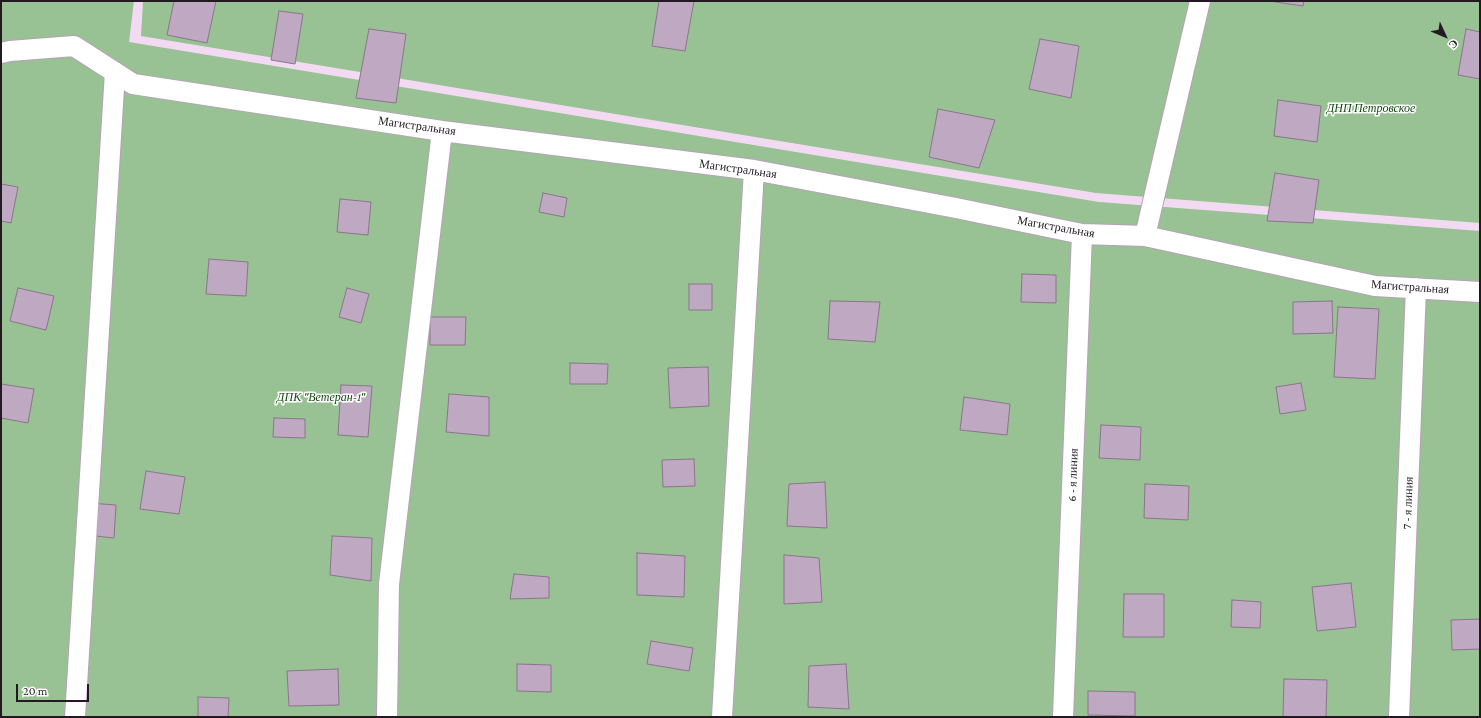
<!DOCTYPE html>
<html>
<head>
<meta charset="utf-8">
<style>
	body { margin:0 }
	#map { position:relative; width:1481px; height:718px; overflow:hidden; background:#f2daf3; font-family:"Crimson Pro",serif }
	canvas { display:block }
	.frame { position:absolute; inset:0; border:2px solid #221923; pointer-events:none }
	.north { position:absolute; left:1425px; top:16px; width:40px; height:40px; -webkit-text-stroke:3px #fff; paint-order:stroke; rotate:134deg; font-size:11px; font-weight:700; line-height:16px; text-align:center; color:#221923 }
	.north::after { content:''; display:block; margin:auto; width:14px; height:18px; background:#221923; clip-path:polygon(50% 0,100% 100%,50% 72%,0 100%) }
	.scale { position:absolute; left:16px; top:684px; width:73px; height:18px; box-sizing:border-box; border:2px solid #221923; border-top:0; padding-left:5px; font-size:12px; line-height:14px; white-space:nowrap; color:#221923; -webkit-text-stroke:3px #fff; paint-order:stroke }
</style>
</head>
<body>
<div id="map">
<canvas width="1481" height="718"></canvas>
<div class="frame"></div>
<div class="north">С</div>
<div class="scale">20 m</div>
</div>
<script>
const g = document.querySelector('canvas').getContext('2d');
g.lineJoin = 'round';
function fillPath(path, color) {
  g.fillStyle = color;
  g.fill(path, 'evenodd');
}
function toPath(rows) {
  const path = new Path2D();
  for (const r of rows) {
    path.moveTo(r[0], r[1]);
    for (let i = 2; i < r.length; i += 2) path.lineTo(r[i], r[i + 1]);
  }
  return path;
}
function strokePath(path, color, width, dash) {
  g.strokeStyle = color;
  g.lineWidth = width;
  g.lineCap = dash ? 'butt' : 'round';
  g.setLineDash(dash || []);
  g.stroke(path);
}
function label(font, color, halo, rows, align = 'center') {
  g.font = font + ' "Crimson Pro",serif';
  g.lineWidth = 3;
  g.setLineDash([]);
  g.textBaseline = 'middle';
  g.strokeStyle = halo;
  g.fillStyle = color;
  for (const [text, x, y, turn = 0] of rows) {
    g.save();
    g.translate(x, y);
    g.rotate((+turn || 0) * Math.PI / 180);
    g.textAlign = isNaN(turn) ? turn : align;
    if (halo) g.strokeText(text, 0, 0);
    g.fillText(text, 0, 0);
    g.restore();
  }
}
fillPath(toPath([
	[1,1,134,1,129,42,1099,202,1480,231,1480,717,1,717],
	[143,1,1480,1,1480,223,1096,193,141,36]
]), '#98c194');
const building = toPath([
	[174,1,216,1,207,43,167,35,174,1],
	[659,1,694,1,685,51,652,46,659,1],
	[1269,1,1304,1,1303,6,1269,1],
	[279,11,303,14,295,64,271,60,279,11],
	[369,29,406,34,396,103,356,98,369,29],
	[1466,29,1480,32,1480,79,1458,75,1466,29],
	[1040,39,1079,46,1071,98,1029,89,1040,39],
	[1278,100,1321,106,1317,142,1274,136,1278,100],
	[938,109,995,120,979,168,929,157,938,109],
	[1275,173,1319,180,1313,223,1267,221,1275,173],
	[1,184,18,187,11,223,1,221,1,184],
	[543,193,567,198,564,217,539,212,543,193],
	[340,199,371,202,368,235,337,232,340,199],
	[209,259,248,262,246,296,206,294,209,259],
	[1022,274,1056,275,1056,303,1021,302,1022,274],
	[689,284,712,284,712,310,689,310,689,284],
	[18,288,54,296,46,330,10,321,18,288],
	[347,288,369,294,361,323,339,317,347,288],
	[830,301,880,302,875,342,828,339,830,301],
	[1332,301,1333,333,1293,334,1293,302,1332,301],
	[1338,307,1379,309,1375,379,1334,377,1338,307],
	[430,317,466,317,465,345,430,345,430,317],
	[570,363,608,364,607,384,570,384,570,363],
	[708,367,709,406,670,408,668,368,708,367],
	[1301,383,1306,410,1280,414,1276,387,1301,383],
	[1,384,34,389,28,423,1,418,1,384],
	[341,385,372,386,368,437,338,435,341,385],
	[449,394,489,397,489,436,446,432,449,394],
	[964,397,1010,404,1007,435,960,430,964,397],
	[274,418,305,419,305,438,273,437,274,418],
	[1101,425,1141,427,1140,460,1099,458,1101,425],
	[694,459,695,486,663,487,662,460,694,459],
	[146,471,185,477,179,514,140,509,146,471],
	[825,482,827,528,787,526,789,484,825,482],
	[1145,484,1189,486,1188,520,1144,518,1145,484],
	[89,503,116,505,114,538,86,535,89,503],
	[332,536,372,538,371,581,330,575,332,536],
	[637,553,685,556,684,597,637,595,637,553],
	[784,555,819,558,822,602,784,604,784,555],
	[514,574,549,577,549,598,510,599,514,574],
	[1351,583,1356,627,1317,631,1312,587,1351,583],
	[1124,594,1164,594,1164,637,1123,637,1124,594],
	[1232,600,1261,602,1260,628,1231,627,1232,600],
	[1480,619,1480,649,1452,650,1451,620,1480,619],
	[651,641,693,648,689,671,647,664,651,641],
	[517,664,551,665,551,692,517,691,517,664],
	[846,664,849,709,808,707,809,666,846,664],
	[338,669,339,705,289,706,287,671,338,669],
	[1284,679,1327,680,1326,717,1283,717,1284,679],
	[1088,691,1135,692,1135,716,1088,715,1088,691],
	[198,697,229,698,228,717,198,717,198,697]
]);
fillPath(building, '#bfa8c1');
strokePath(building, '#8b758c', 1);
const minor = toPath([
	[1,53,10,51,74,46,133,84,442,131,754,170,956,208,1082,234,1145,236,1375,286,1480,292],
	[1145,236,1200,1],
	[75,717,115,72],
	[387,717,389,584,442,131],
	[722,717,754,170],
	[1063,717,1082,234],
	[1399,717,1416,288]
]);
strokePath(minor, '#b8a1b9', 22);
strokePath(minor, '#fff', 20);
label('italic 12px', '#144911', '#fff', [
	["ДНП Петровское",1371,108],
	["ДПК \"Ветеран-1\"",321,397]
]);
label('12px', '#221923', '#fff', [
	["Магистральная",417,126,8],
	["Магистральная",738,169,8],
	["Магистральная",1056,227,10],
	["Магистральная",1410,287,4],
	["6 - я линия",1073,475,-88],
	["7 - я линия",1408,503,-88]
]);
</script>
</body>
</html>
